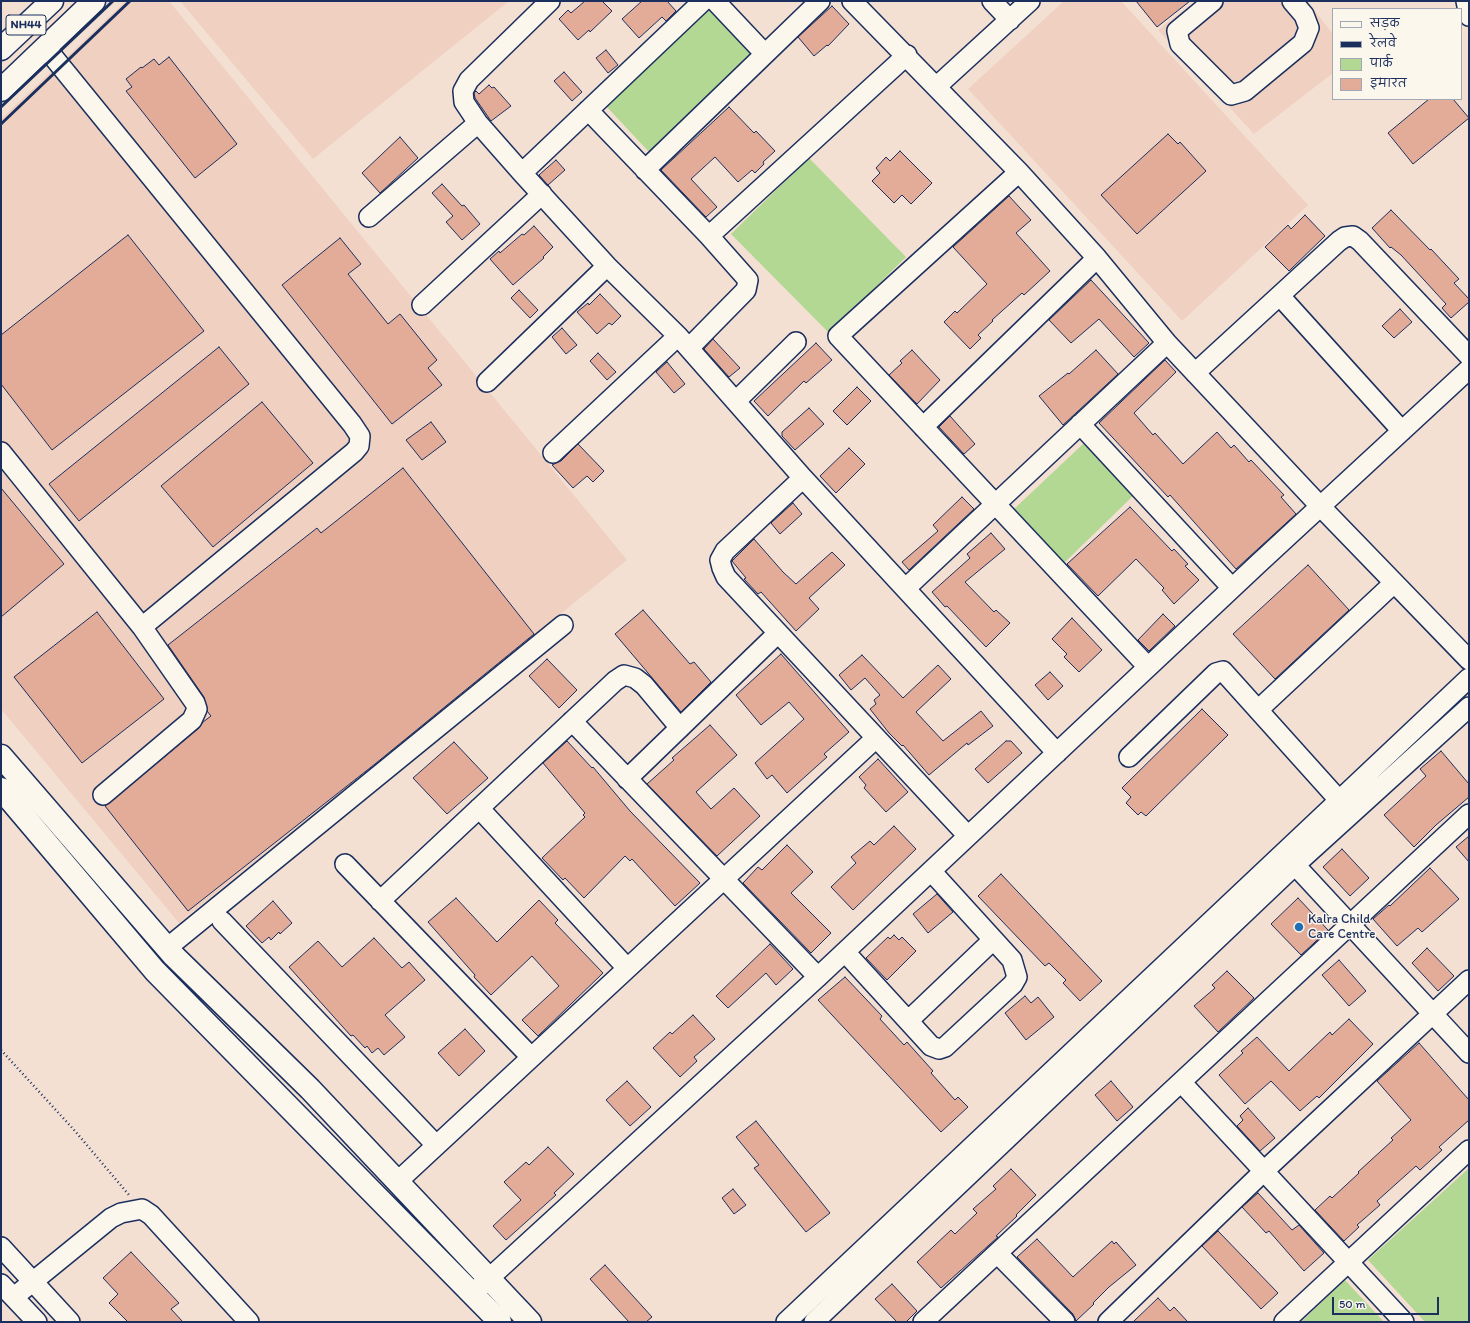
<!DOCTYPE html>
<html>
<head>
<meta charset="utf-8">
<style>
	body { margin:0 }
	#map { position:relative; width:1470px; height:1323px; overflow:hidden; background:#f4e0d3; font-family:Itim,"Playpen Sans Deva",sans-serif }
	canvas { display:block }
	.frame { position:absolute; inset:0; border:2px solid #1b2f5e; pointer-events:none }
	.legend { position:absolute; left:1332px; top:8px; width:130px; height:92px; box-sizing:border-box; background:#fbf7ec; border:1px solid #a1a7b3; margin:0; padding:5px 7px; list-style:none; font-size:12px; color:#1b2f5e }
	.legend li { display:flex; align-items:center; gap:8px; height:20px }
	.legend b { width:20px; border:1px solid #a1a7b3 }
	.scale { position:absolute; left:1332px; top:1297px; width:107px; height:18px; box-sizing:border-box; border:2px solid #1b2f5e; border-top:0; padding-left:5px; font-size:12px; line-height:14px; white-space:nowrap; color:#1b2f5e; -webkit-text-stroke:3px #fbf7ec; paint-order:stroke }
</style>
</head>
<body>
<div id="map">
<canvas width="1470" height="1323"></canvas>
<div class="frame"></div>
<ul class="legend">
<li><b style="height:5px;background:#fbf7ec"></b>सड़क</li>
<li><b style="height:5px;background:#1b2f5e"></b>रेलवे</li>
<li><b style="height:11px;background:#b3d893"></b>पार्क</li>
<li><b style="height:11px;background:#e2ac98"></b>इमारत</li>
</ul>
<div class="scale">50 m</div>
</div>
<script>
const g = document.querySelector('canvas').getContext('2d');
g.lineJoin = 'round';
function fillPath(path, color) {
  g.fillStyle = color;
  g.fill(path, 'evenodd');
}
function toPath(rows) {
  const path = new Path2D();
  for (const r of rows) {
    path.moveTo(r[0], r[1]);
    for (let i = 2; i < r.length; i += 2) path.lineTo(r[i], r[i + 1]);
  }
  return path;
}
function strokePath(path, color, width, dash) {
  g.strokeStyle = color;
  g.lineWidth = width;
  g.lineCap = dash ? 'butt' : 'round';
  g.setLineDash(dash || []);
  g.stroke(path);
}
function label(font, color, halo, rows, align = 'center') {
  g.font = font + ' Itim,sans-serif';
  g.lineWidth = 3;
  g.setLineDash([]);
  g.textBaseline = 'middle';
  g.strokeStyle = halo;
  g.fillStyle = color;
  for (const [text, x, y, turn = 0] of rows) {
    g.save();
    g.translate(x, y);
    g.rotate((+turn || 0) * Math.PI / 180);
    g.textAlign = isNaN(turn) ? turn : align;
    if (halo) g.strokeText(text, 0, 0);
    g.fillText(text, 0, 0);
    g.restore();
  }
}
fillPath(toPath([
	[126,1,169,1,627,560,179,923,1,709,1,119],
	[180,1,509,1,313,159],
	[1064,1,1121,1,1308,205,1182,321,968,89],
	[1196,1,1307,1,1333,34,1333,73,1254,134,1158,30]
]), '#efd0c1');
fillPath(toPath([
	[709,8,753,53,649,152,606,106],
	[809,158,906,257,829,333,731,234],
	[1084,443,1134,495,1064,563,1013,510],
	[1469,1168,1469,1322,1425,1322,1368,1260],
	[1345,1280,1384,1322,1301,1322]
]), '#b3d893');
const building = toPath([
	[585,1,602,1,612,11,590,32,589,30,578,40,559,19,568,10,571,13,585,1],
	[642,1,667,1,676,11,666,21,662,17,639,38,622,19,642,1],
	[1136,1,1190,1,1157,27,1136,1],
	[832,6,849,24,828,46,827,45,814,56,798,37,832,6],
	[606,50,618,65,608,73,596,58,606,50],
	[169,57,237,144,195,178,126,91,132,87,126,79,141,67,142,68,154,59,159,65,169,57],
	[564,72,582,92,572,101,554,81,564,72],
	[489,85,492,88,494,87,511,106,491,121,475,98,474,93,476,91,479,94,489,85],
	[1429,99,1453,99,1469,118,1413,164,1388,133,1429,99],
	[729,107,754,133,756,131,775,151,763,162,764,164,755,173,752,170,738,182,715,157,691,179,717,207,706,217,661,170,729,107],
	[1168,134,1178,144,1180,142,1206,171,1137,234,1101,195,1168,134],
	[400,137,418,158,380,193,362,173,400,137],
	[900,151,932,183,911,204,902,195,894,203,872,181,880,173,876,168,886,157,890,161,900,151],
	[556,160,565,170,548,185,539,175,556,160],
	[442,184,462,206,464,205,480,224,462,240,446,222,453,216,432,193,442,184],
	[1009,196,1031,220,1016,233,1050,271,1024,295,1022,293,992,320,993,321,978,335,981,338,970,349,944,322,955,311,957,313,987,284,953,247,1009,196],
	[1391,210,1430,250,1431,249,1459,279,1454,283,1469,299,1469,302,1451,318,1442,308,1446,304,1425,281,1401,255,1391,247,1390,248,1372,228,1391,210],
	[1305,215,1325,236,1289,271,1265,247,1288,225,1291,229,1305,215],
	[534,226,553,247,543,257,544,258,513,285,490,259,499,251,500,253,522,234,524,235,534,226],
	[128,235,204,331,52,450,1,384,1,335,128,235],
	[340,238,361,264,348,274,388,324,400,314,437,360,428,368,442,385,392,424,282,285,340,238],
	[1091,280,1149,343,1134,357,1099,319,1071,343,1049,320,1091,280],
	[519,290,538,310,530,318,511,298,519,290],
	[600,294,621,316,612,325,609,323,597,334,577,312,588,303,589,305,600,294],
	[1400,309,1412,322,1394,338,1382,326,1400,309],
	[562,328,577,345,566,354,552,337,562,328],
	[713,339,740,368,729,377,704,349,713,339],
	[816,343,832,360,806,383,804,381,768,416,754,401,816,343],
	[219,347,249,384,79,521,49,484,219,347],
	[912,350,940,380,917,404,889,375,902,363,900,361,912,350],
	[1096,350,1118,374,1063,425,1039,396,1068,373,1069,374,1096,350],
	[598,353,616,372,607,380,590,361,598,353],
	[1165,360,1176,372,1134,413,1153,435,1155,433,1183,464,1217,432,1231,448,1234,445,1249,462,1251,460,1284,495,1281,497,1296,514,1236,569,1170,495,1168,497,1099,423,1165,360],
	[667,362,685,384,674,393,656,372,667,362],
	[857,387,871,401,847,425,833,411,857,387],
	[262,402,313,463,213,547,161,486,262,402],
	[809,408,824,424,795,450,782,436,782,432,809,408],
	[950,416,975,444,964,454,939,427,950,416],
	[431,422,446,442,422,460,406,440,431,422],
	[578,444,604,471,593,482,587,476,573,488,552,465,561,461,578,444],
	[849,448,865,464,836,493,820,476,849,448],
	[403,468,534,634,375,764,188,911,105,806,199,728,203,722,211,716,207,711,204,697,168,645,317,528,321,533,403,468],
	[1,488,64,564,1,617,1,488],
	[962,497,974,509,909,570,902,562,938,531,933,525,962,497],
	[793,503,802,514,780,534,771,523,793,503],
	[1130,507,1172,551,1174,549,1188,564,1185,566,1199,580,1174,604,1162,590,1164,588,1136,559,1098,596,1067,564,1130,507],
	[991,533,1005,549,965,582,994,612,996,610,1010,623,986,647,947,606,945,607,932,592,970,558,967,554,991,533],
	[754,539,783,572,796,584,832,552,845,565,809,598,819,609,796,631,761,592,758,594,744,579,746,578,732,561,754,539],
	[1308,565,1349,610,1275,679,1233,634,1308,565],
	[643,610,690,664,694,662,711,682,681,712,615,634,643,610],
	[97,612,164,699,82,763,14,677,97,612],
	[1163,614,1175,626,1149,651,1138,640,1163,614],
	[1072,618,1102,650,1079,672,1064,657,1067,654,1052,639,1072,618],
	[781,654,849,732,824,754,827,757,787,793,772,775,767,779,755,763,804,719,789,702,761,725,736,695,781,654],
	[862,655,903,698,938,665,951,679,916,712,943,741,981,711,993,726,968,745,967,743,929,775,903,745,902,746,889,733,870,709,876,704,874,700,880,695,865,678,851,690,839,675,862,655],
	[547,659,577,690,559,708,529,676,547,659],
	[1050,672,1063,686,1048,700,1035,685,1050,672],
	[1202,709,1228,735,1146,816,1141,812,1138,815,1126,803,1131,797,1122,788,1202,709],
	[710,725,737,755,696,792,711,809,734,788,760,816,717,856,647,784,674,760,672,758,710,725],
	[567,741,592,768,593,767,630,811,700,883,675,906,632,859,630,861,625,856,584,898,565,878,563,880,542,858,585,817,583,815,585,813,543,763,567,741],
	[1006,741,1011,741,1022,753,988,783,975,769,1006,741],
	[454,742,488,778,447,814,413,778,454,742],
	[1441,751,1469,784,1469,797,1436,825,1414,847,1384,815,1426,776,1420,769,1441,751],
	[878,759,908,792,886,812,864,788,866,785,859,777,878,759],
	[894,826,916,849,853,910,831,887,856,863,851,857,870,841,874,845,894,826],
	[1469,836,1469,862,1456,847,1469,836],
	[787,845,813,872,791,893,831,933,811,953,743,883,758,867,762,870,787,845],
	[1342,849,1369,878,1350,896,1323,867,1342,849],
	[1430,868,1459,899,1422,932,1418,928,1397,946,1373,919,1389,905,1390,906,1430,868],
	[1001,874,1102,981,1080,1001,1063,983,1066,980,1049,963,1045,966,978,896,1001,874],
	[937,894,953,912,928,933,913,914,937,894],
	[456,898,497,942,539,900,558,920,555,923,603,973,538,1036,522,1020,559,986,532,956,491,995,474,977,475,975,428,922,456,898],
	[1298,898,1328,930,1301,955,1271,924,1298,898],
	[273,901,292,923,280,934,279,932,271,940,269,937,262,943,246,926,273,901],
	[894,935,899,940,902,937,916,951,887,980,866,958,888,937,890,939,894,935],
	[374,938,402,968,409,962,425,980,385,1015,405,1037,384,1055,378,1048,372,1053,367,1046,365,1048,353,1035,351,1036,289,967,318,941,342,967,374,938],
	[770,944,793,969,776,985,766,973,728,1008,716,996,770,944],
	[1427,948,1454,976,1438,991,1412,963,1427,948],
	[1339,960,1366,991,1349,1006,1322,975,1339,960],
	[1227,971,1254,998,1218,1032,1194,1006,1215,988,1212,985,1227,971],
	[845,977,882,1016,880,1019,904,1045,907,1042,933,1071,931,1073,955,1100,958,1097,968,1107,941,1132,818,1000,845,977],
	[1025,996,1031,1003,1038,997,1054,1017,1026,1040,1005,1013,1025,996],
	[693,1015,715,1039,694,1057,697,1061,680,1077,653,1048,670,1032,672,1034,693,1015],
	[1349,1019,1373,1044,1319,1098,1317,1096,1300,1111,1271,1081,1245,1104,1219,1075,1243,1053,1241,1051,1257,1037,1289,1071,1330,1032,1332,1035,1349,1019],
	[465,1029,485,1051,459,1076,438,1053,465,1029],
	[1419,1043,1469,1100,1469,1120,1439,1147,1442,1150,1420,1170,1416,1166,1377,1201,1380,1205,1357,1225,1359,1227,1344,1241,1315,1210,1330,1196,1332,1198,1359,1173,1358,1172,1393,1140,1391,1138,1411,1120,1377,1081,1419,1043],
	[627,1081,651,1107,630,1126,606,1100,627,1081],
	[1111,1081,1133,1107,1117,1121,1095,1095,1111,1081],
	[1248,1108,1275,1138,1260,1151,1237,1126,1243,1120,1240,1116,1248,1108],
	[756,1121,830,1213,806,1232,754,1168,759,1165,736,1137,756,1121],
	[548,1147,574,1174,554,1193,556,1195,506,1240,493,1226,521,1200,504,1182,526,1162,529,1165,548,1147],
	[1011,1169,1036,1195,1016,1215,1017,1216,996,1236,998,1237,941,1288,917,1262,951,1230,955,1234,977,1213,973,1209,996,1189,993,1186,1011,1169],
	[733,1189,746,1205,734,1214,722,1198,733,1189],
	[1258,1193,1292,1230,1299,1225,1324,1253,1304,1271,1269,1231,1266,1233,1242,1207,1258,1193],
	[1218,1231,1278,1293,1261,1309,1202,1246,1218,1231],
	[1037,1239,1073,1277,1112,1241,1114,1244,1116,1242,1136,1265,1109,1287,1093,1303,1094,1304,1076,1321,1073,1314,1017,1257,1037,1239],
	[131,1252,179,1303,171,1309,183,1322,128,1322,109,1303,118,1294,103,1278,131,1252],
	[605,1265,652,1317,646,1322,629,1322,590,1279,605,1265],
	[892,1284,917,1311,906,1322,897,1322,875,1299,892,1284],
	[1158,1298,1170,1311,1174,1307,1188,1322,1133,1322,1158,1298]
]);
fillPath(building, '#e2ac98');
strokePath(building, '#1b2f5e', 1);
const minor = toPath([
	[550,1,469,80,463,91,464,102,478,123,522,173,607,266,678,336,803,478,1057,753],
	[715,1,765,54],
	[852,1,1019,172,1097,258,1167,343,1320,506,1469,660],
	[992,1,1010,20],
	[1213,1,1177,31,1180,44,1231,95,1245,91,1303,43,1309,28,1304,15,1292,1],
	[1466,1,1469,16],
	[46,48,352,424,360,436,359,446,354,452,142,627],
	[936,87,1030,1],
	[588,110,709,236,748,280,746,290,689,348],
	[645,170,820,1],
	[1019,172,838,336,1148,667],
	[522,173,703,1],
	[369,217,478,123],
	[709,236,907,55],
	[1280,296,1402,431],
	[422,305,542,194],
	[1195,373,1339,241,1345,237,1353,236,1360,241,1469,356],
	[487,382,607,266],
	[736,401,796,342],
	[1080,424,1232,588],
	[923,427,1097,258],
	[1,452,142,627,195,703,197,709,192,720,103,795],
	[553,453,678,336],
	[803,478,725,551,720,560,722,568,726,577,968,836],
	[906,588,1167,343],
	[1258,710,1394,583],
	[572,721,818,977],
	[1129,757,1216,673,1223,671,1347,809],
	[627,779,778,633],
	[479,808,627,968],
	[345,864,531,1057],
	[1295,865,1469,1053],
	[380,901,615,681,624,675,635,678,644,685,680,728],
	[222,921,436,1145],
	[167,948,563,625],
	[845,952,931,1046,939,1049,945,1047,1013,984,1017,977,1012,960,931,871],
	[908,1021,993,940],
	[1181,1082,1404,1322],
	[397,1182,876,738],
	[1,1247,70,1322],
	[997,1253,1065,1322],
	[1,1284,37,1322],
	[473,1293,818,977,1259,563,1469,369],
	[14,1297,111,1218,121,1213,142,1209,151,1215,249,1322],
	[786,1322,1469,678],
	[814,1322,1295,865,1469,707],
	[923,1322,1469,814],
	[1108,1322,1264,1171,1469,980],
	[1284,1322,1469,1150]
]);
const major = toPath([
	[1,90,94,1],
	[1,756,174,956,310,1089,530,1322],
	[1,789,155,971,500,1322]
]);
const highway = toPath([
	[1,49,52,1]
]);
strokePath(minor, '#1b2f5e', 22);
strokePath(major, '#1b2f5e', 25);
strokePath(highway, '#1b2f5e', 25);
strokePath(toPath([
	[1,1050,75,1131,129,1195]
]), '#1b2f5e', 2.5, [1, 3]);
strokePath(minor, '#fbf7ec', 19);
strokePath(major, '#fbf7ec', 22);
strokePath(highway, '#fbf7ec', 22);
strokePath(toPath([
	[1,107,113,1],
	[1,124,130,1]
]), '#1b2f5e', 3);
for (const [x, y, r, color] of [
	[1299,927,5,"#1f6fb2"]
]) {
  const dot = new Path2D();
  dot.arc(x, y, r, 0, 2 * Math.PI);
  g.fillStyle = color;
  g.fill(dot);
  strokePath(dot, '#fbf7ec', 1.5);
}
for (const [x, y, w] of [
	[26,25,40]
]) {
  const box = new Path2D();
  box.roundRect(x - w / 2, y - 10, w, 20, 3);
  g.fillStyle = '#fbf7ec';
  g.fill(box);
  strokePath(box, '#1b2f5e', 1);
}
label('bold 12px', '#1b2f5e', null, [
	["NH44",26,25]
]);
label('13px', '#1b2f5e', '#fbf7ec', [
	["Kalra Child",1308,920],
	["Care Centre",1308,935]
], 'left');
</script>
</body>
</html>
